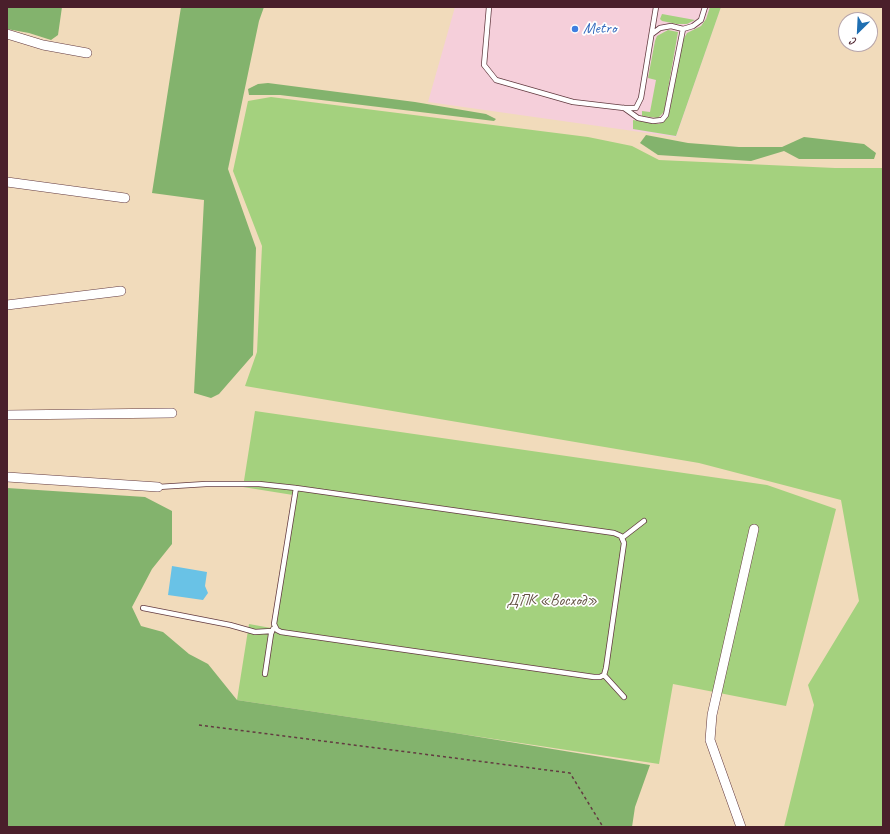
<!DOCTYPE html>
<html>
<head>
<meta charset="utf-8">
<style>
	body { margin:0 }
	#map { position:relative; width:890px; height:834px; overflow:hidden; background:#f1dbbb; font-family:Caveat,sans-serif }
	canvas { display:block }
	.frame { position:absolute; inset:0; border:8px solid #4a1f2b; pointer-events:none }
	.north { position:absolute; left:838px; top:12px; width:40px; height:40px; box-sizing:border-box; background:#fff; border:1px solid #b7a5aa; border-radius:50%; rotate:204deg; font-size:11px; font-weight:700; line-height:16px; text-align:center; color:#4a1f2b }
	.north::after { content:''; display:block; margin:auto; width:14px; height:18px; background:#1f6fb2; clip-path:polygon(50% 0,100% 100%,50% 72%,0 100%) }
</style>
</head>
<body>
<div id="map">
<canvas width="890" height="834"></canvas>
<div class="frame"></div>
<div class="north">С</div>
</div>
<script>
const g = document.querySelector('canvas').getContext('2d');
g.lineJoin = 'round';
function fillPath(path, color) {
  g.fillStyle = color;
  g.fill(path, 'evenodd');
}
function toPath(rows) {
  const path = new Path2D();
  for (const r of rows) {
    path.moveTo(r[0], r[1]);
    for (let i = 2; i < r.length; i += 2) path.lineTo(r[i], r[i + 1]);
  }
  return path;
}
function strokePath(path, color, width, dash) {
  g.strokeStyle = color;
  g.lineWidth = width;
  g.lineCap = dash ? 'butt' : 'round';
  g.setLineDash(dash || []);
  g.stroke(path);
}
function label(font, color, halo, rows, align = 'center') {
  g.font = font + ' Caveat,sans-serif';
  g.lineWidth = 3.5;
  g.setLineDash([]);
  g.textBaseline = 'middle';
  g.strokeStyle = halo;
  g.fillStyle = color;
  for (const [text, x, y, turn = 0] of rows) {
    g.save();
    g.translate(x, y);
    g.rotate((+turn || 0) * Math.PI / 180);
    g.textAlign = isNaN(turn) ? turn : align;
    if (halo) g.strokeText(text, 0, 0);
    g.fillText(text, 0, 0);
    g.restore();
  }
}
fillPath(toPath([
	[455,7,721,7,676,137,428,102]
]), '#f5cfda');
fillPath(toPath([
	[710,7,721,7,676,136,633,129,633,120,659,124,665,120,669,114,683,40,687,33,701,26,706,19],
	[662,14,695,20,687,24,677,24,662,21,660,19],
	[668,30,678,32,664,112,658,118,642,116,642,111,650,112,656,80,648,78,655,41,657,36],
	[271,97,588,137,632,146,659,160,835,168,883,168,883,827,784,827,814,705,808,685,859,601,841,500,699,463,245,386,257,352,262,246,233,171,248,101],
	[255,411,767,485,836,509,786,706,673,684,659,764,237,700,249,624,271,628,293,495,243,487]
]), '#a4d17e');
fillPath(toPath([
	[7,7,62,7,58,35,51,40,29,33,7,29],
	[181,7,264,7,259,21,228,169,256,248,253,355,219,394,211,398,194,393,204,200,152,193],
	[268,83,415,102,486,114,496,119,494,121,280,95,249,95,248,89,258,84],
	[646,135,688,143,739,147,782,147,804,137,864,144,876,153,874,159,799,159,784,151,751,161,658,155,640,143],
	[7,488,145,497,172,511,172,544,152,569,132,607,141,626,163,632,189,654,208,664,237,700,455,733,650,765,635,807,632,827,7,827]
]), '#83b36d');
fillPath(toPath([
	[172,566,207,572,205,586,208,593,203,600,168,595]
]), '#69c2e6');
const lane = toPath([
	[489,7,484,65,496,80,573,102,624,108,636,108,641,98,656,7],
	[652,34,660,28,671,26,683,29],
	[624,108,638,118,653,121,662,120,666,115,683,29,693,26,701,20,705,7],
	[158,487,206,484,259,484,296,488,614,533,621,536,624,543,606,668,604,675,600,677,594,677,281,632,277,630,274,624,296,488],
	[622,538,644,521],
	[143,608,230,625,255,632,272,631],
	[265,674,271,634,273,629],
	[604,675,624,697]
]);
const street = toPath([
	[7,34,43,45,87,53],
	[7,182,125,198],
	[7,305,121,291],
	[7,415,172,413],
	[7,477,158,487],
	[741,827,710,740,712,715,754,529]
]);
strokePath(lane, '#633b41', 6);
strokePath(street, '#633b41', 10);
strokePath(toPath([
	[199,725,570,773,603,827]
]), '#633b41', 1.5, [3, 3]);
strokePath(lane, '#fff', 4.5);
strokePath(street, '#fff', 9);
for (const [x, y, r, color] of [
	[575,29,4,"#3f7fe0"]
]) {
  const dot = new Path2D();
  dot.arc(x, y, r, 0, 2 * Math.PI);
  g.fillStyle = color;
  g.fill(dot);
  strokePath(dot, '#fff', 1.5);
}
label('16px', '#366cbe', '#fff', [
	["Metro",583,29]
], 'left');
label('16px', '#655444', '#fff', [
	["ДПК «Восход»",552,601]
]);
</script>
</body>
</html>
